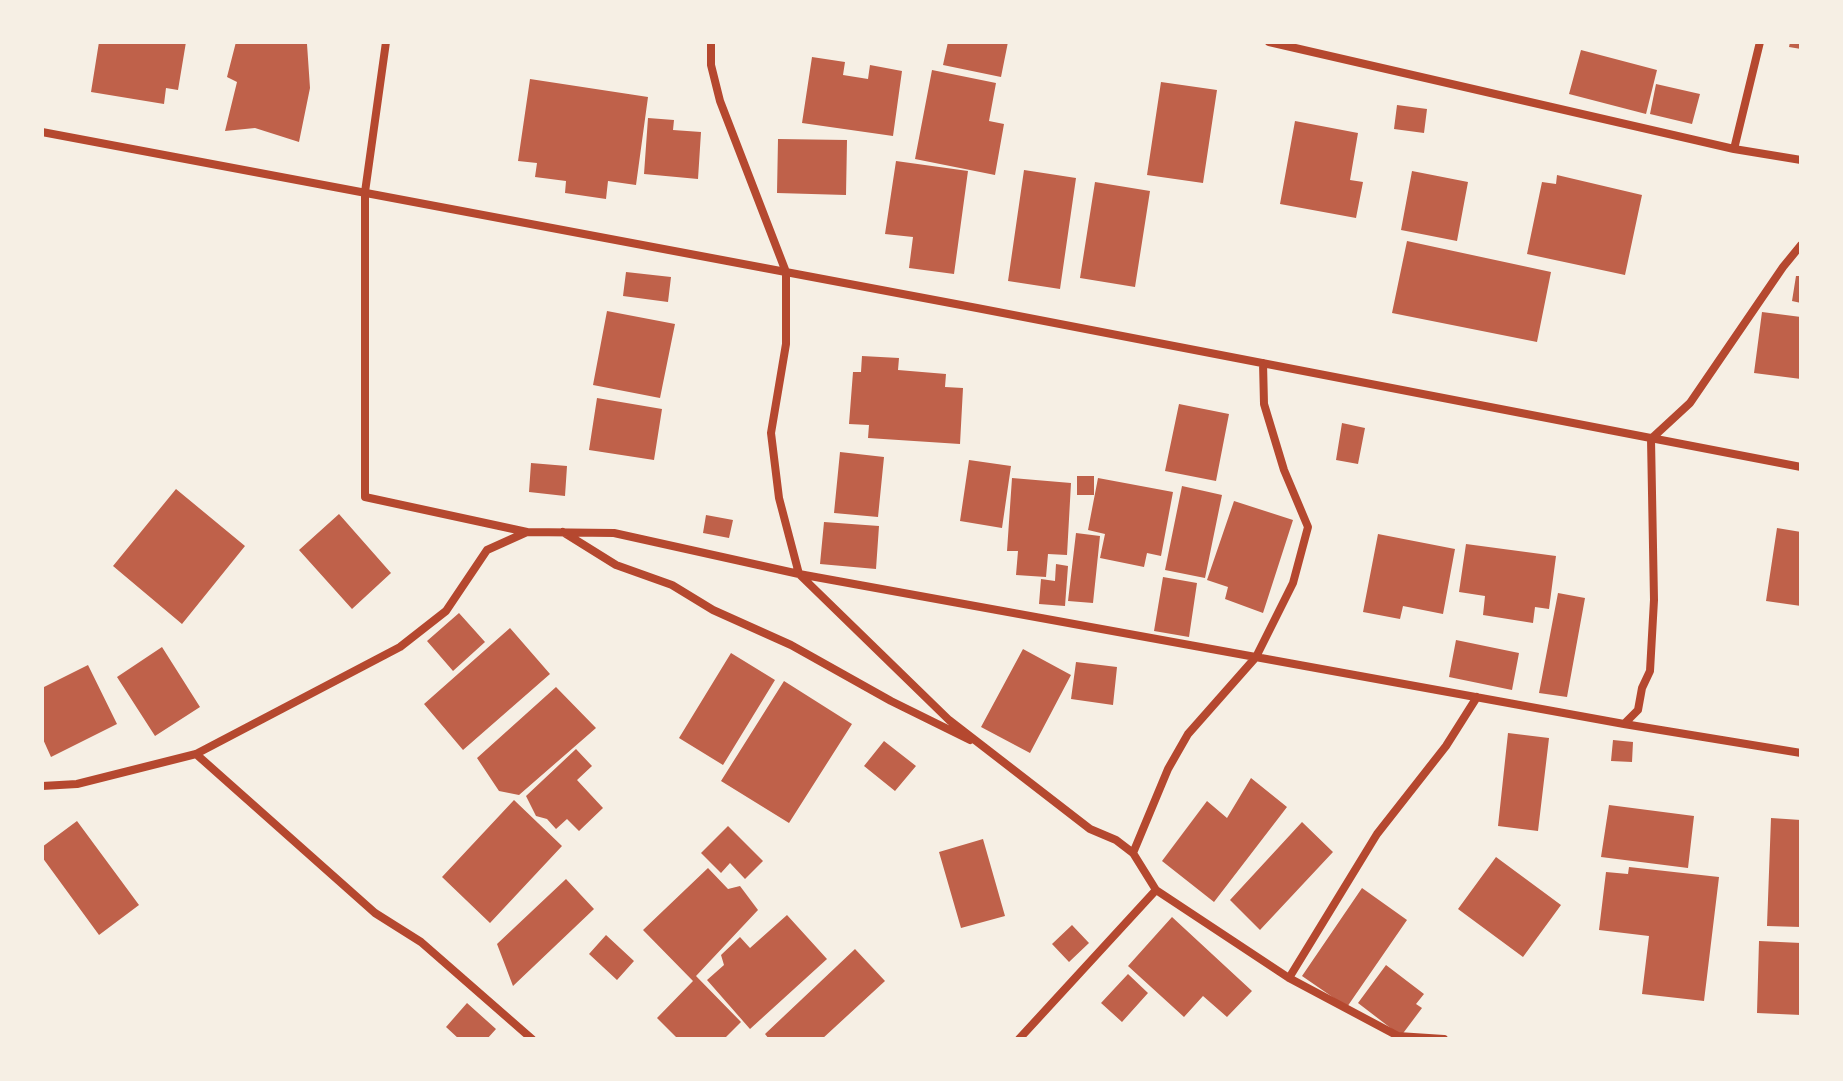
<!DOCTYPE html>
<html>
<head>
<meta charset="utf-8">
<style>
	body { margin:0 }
	#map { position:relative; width:1843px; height:1081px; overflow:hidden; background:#f6efe4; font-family:"Golos Text",sans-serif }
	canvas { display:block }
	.frame { position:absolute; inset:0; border:44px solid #f6efe4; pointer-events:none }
</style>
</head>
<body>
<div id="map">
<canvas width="1843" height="1081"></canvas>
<div class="frame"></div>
</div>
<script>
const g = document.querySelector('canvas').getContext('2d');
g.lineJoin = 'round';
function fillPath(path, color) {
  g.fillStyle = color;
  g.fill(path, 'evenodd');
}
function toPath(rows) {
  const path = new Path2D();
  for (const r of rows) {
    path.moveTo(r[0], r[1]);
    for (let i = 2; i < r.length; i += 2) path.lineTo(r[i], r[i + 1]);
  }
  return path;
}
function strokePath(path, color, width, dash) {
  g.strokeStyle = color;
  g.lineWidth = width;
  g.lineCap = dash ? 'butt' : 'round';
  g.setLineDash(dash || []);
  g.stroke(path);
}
fillPath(toPath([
	[99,42,186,42,178,90,166,88,164,104,91,92],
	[236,42,307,44,310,88,299,142,255,128,225,131,237,82,227,77],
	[948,42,1008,42,1001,77,943,65],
	[1790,42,1801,42,1801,49,1789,47],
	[1581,50,1657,70,1646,114,1569,94],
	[812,57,845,62,843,75,868,79,870,65,902,71,893,136,802,123],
	[932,70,996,83,989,121,1004,124,995,175,915,159],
	[530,79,648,97,636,185,608,181,606,199,565,193,566,181,535,177,537,163,518,161],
	[1161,82,1217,90,1203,183,1147,175],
	[1656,84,1700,94,1692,124,1650,114],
	[1397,105,1427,109,1424,133,1394,129],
	[648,118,674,120,673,130,701,132,698,179,644,174],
	[1295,121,1358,133,1350,180,1363,182,1356,218,1280,204],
	[778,139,847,140,846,195,777,193],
	[896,161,968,171,954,274,909,268,913,237,885,234],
	[1024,170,1076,178,1060,289,1008,281],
	[1412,171,1468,182,1457,241,1401,230],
	[1557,175,1642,195,1625,275,1527,254,1542,182,1556,184],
	[1095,182,1150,191,1135,287,1080,278],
	[1407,241,1551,272,1537,342,1392,313],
	[626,272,671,277,668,302,623,296],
	[1796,276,1801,276,1801,303,1792,301],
	[607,311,675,324,660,398,593,385],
	[1762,312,1801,317,1801,379,1754,373],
	[862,356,899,358,898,370,946,374,945,387,963,388,960,444,868,438,869,425,849,424,853,372,861,372],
	[597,398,662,409,654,460,589,450],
	[1179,404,1229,414,1216,481,1165,471],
	[1342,423,1365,428,1358,464,1336,460],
	[840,452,884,457,878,517,834,513],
	[969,460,1011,466,1002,528,960,521],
	[531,463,567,466,565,496,529,492],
	[1077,476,1094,476,1094,495,1077,495],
	[1012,478,1071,483,1067,555,1048,554,1046,577,1016,575,1018,551,1007,551],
	[1098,478,1173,492,1161,556,1147,553,1144,567,1100,558,1105,534,1088,530],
	[1182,486,1222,495,1205,578,1165,570],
	[176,489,245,546,182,624,113,566],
	[1234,501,1293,520,1263,613,1225,599,1228,587,1207,580],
	[339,514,391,573,352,609,299,550],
	[706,515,733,520,729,538,703,533],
	[824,522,879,526,876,569,820,564],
	[1777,528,1801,532,1801,606,1766,601],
	[1076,533,1100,536,1093,603,1068,601],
	[1378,534,1455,549,1443,614,1403,606,1400,619,1363,612],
	[1466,544,1556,556,1549,609,1535,607,1533,623,1483,615,1485,596,1459,592],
	[1056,564,1068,566,1065,606,1039,604,1041,579,1055,581],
	[1163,577,1197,583,1189,637,1154,631],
	[1558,593,1585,598,1567,697,1539,693],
	[459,613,485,642,453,671,427,641],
	[510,628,550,674,463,750,424,704],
	[1456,640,1519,653,1512,690,1449,677],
	[162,647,200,707,155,736,117,677],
	[1023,649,1071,675,1030,753,981,727],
	[731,653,775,680,723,765,679,738],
	[1076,662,1117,667,1113,705,1071,699],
	[88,665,117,724,51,757,42,737,42,688],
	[784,681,852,724,789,823,721,781],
	[556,687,596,728,519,795,499,791,477,758],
	[1508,733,1549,738,1538,831,1498,826],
	[1613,740,1633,742,1632,762,1611,761],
	[884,741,916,766,895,791,864,766],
	[576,749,592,766,577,780,603,808,579,831,567,819,556,829,547,819,536,816,526,796],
	[1251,778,1287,807,1214,902,1162,861,1207,801,1227,818],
	[514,800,562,846,490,923,442,877],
	[1609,805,1694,816,1688,868,1601,857],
	[1771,818,1801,820,1801,927,1767,926],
	[77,821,139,905,99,935,42,857,42,847],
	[1302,822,1333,852,1260,930,1230,900],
	[728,826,763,861,745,879,730,863,721,873,701,853],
	[983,839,1005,916,961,928,939,852],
	[1496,857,1561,905,1523,957,1458,909],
	[1629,867,1719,877,1704,1001,1642,994,1649,936,1599,930,1606,872,1628,874],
	[708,868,728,889,740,886,758,910,696,976,741,1022,724,1039,678,1039,657,1018,693,981,643,930],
	[566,879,594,909,513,986,497,944],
	[1362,888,1407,920,1347,1007,1302,976],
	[787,915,827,959,750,1029,707,980,724,965,721,955,740,937,750,948],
	[1172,917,1252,991,1227,1017,1203,996,1184,1017,1128,966],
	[1072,925,1089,943,1069,962,1052,944],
	[606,935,634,961,617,980,589,954],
	[1759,941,1801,943,1801,1015,1757,1013],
	[855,949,885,981,822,1039,769,1039,765,1034],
	[1386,965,1424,994,1416,1004,1422,1008,1401,1036,1358,1003],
	[1128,974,1148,993,1122,1022,1101,1003],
	[467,1003,496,1029,487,1039,459,1039,446,1027]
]), '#bf614a');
strokePath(toPath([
	[386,42,365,192,365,497,527,532],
	[711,42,711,65,720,101,786,272,786,344,771,433,779,498,799,574,949,720,1090,829,1116,840,1133,853,1156,890,1289,978,1398,1036,1444,1039],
	[1269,42,1734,149,1801,160],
	[42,132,977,308,1801,467],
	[1734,149,1760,42],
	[563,532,616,565,672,585,713,610,791,645,891,701,970,740],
	[1624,724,1638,710,1642,688,1650,671,1654,600,1651,439,1690,403,1783,267,1801,245],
	[196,754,375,913,421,942,532,1039],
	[42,786,77,784,196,754,400,647,446,611,487,550,527,532,614,533,799,574,1624,724,1801,753],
	[1133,853,1168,769,1188,734,1256,657,1293,583,1308,527,1284,470,1264,404,1263,363],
	[1289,978,1377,834,1446,746,1477,697],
	[1019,1039,1156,890]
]), '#b5482f', 8);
</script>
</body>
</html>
